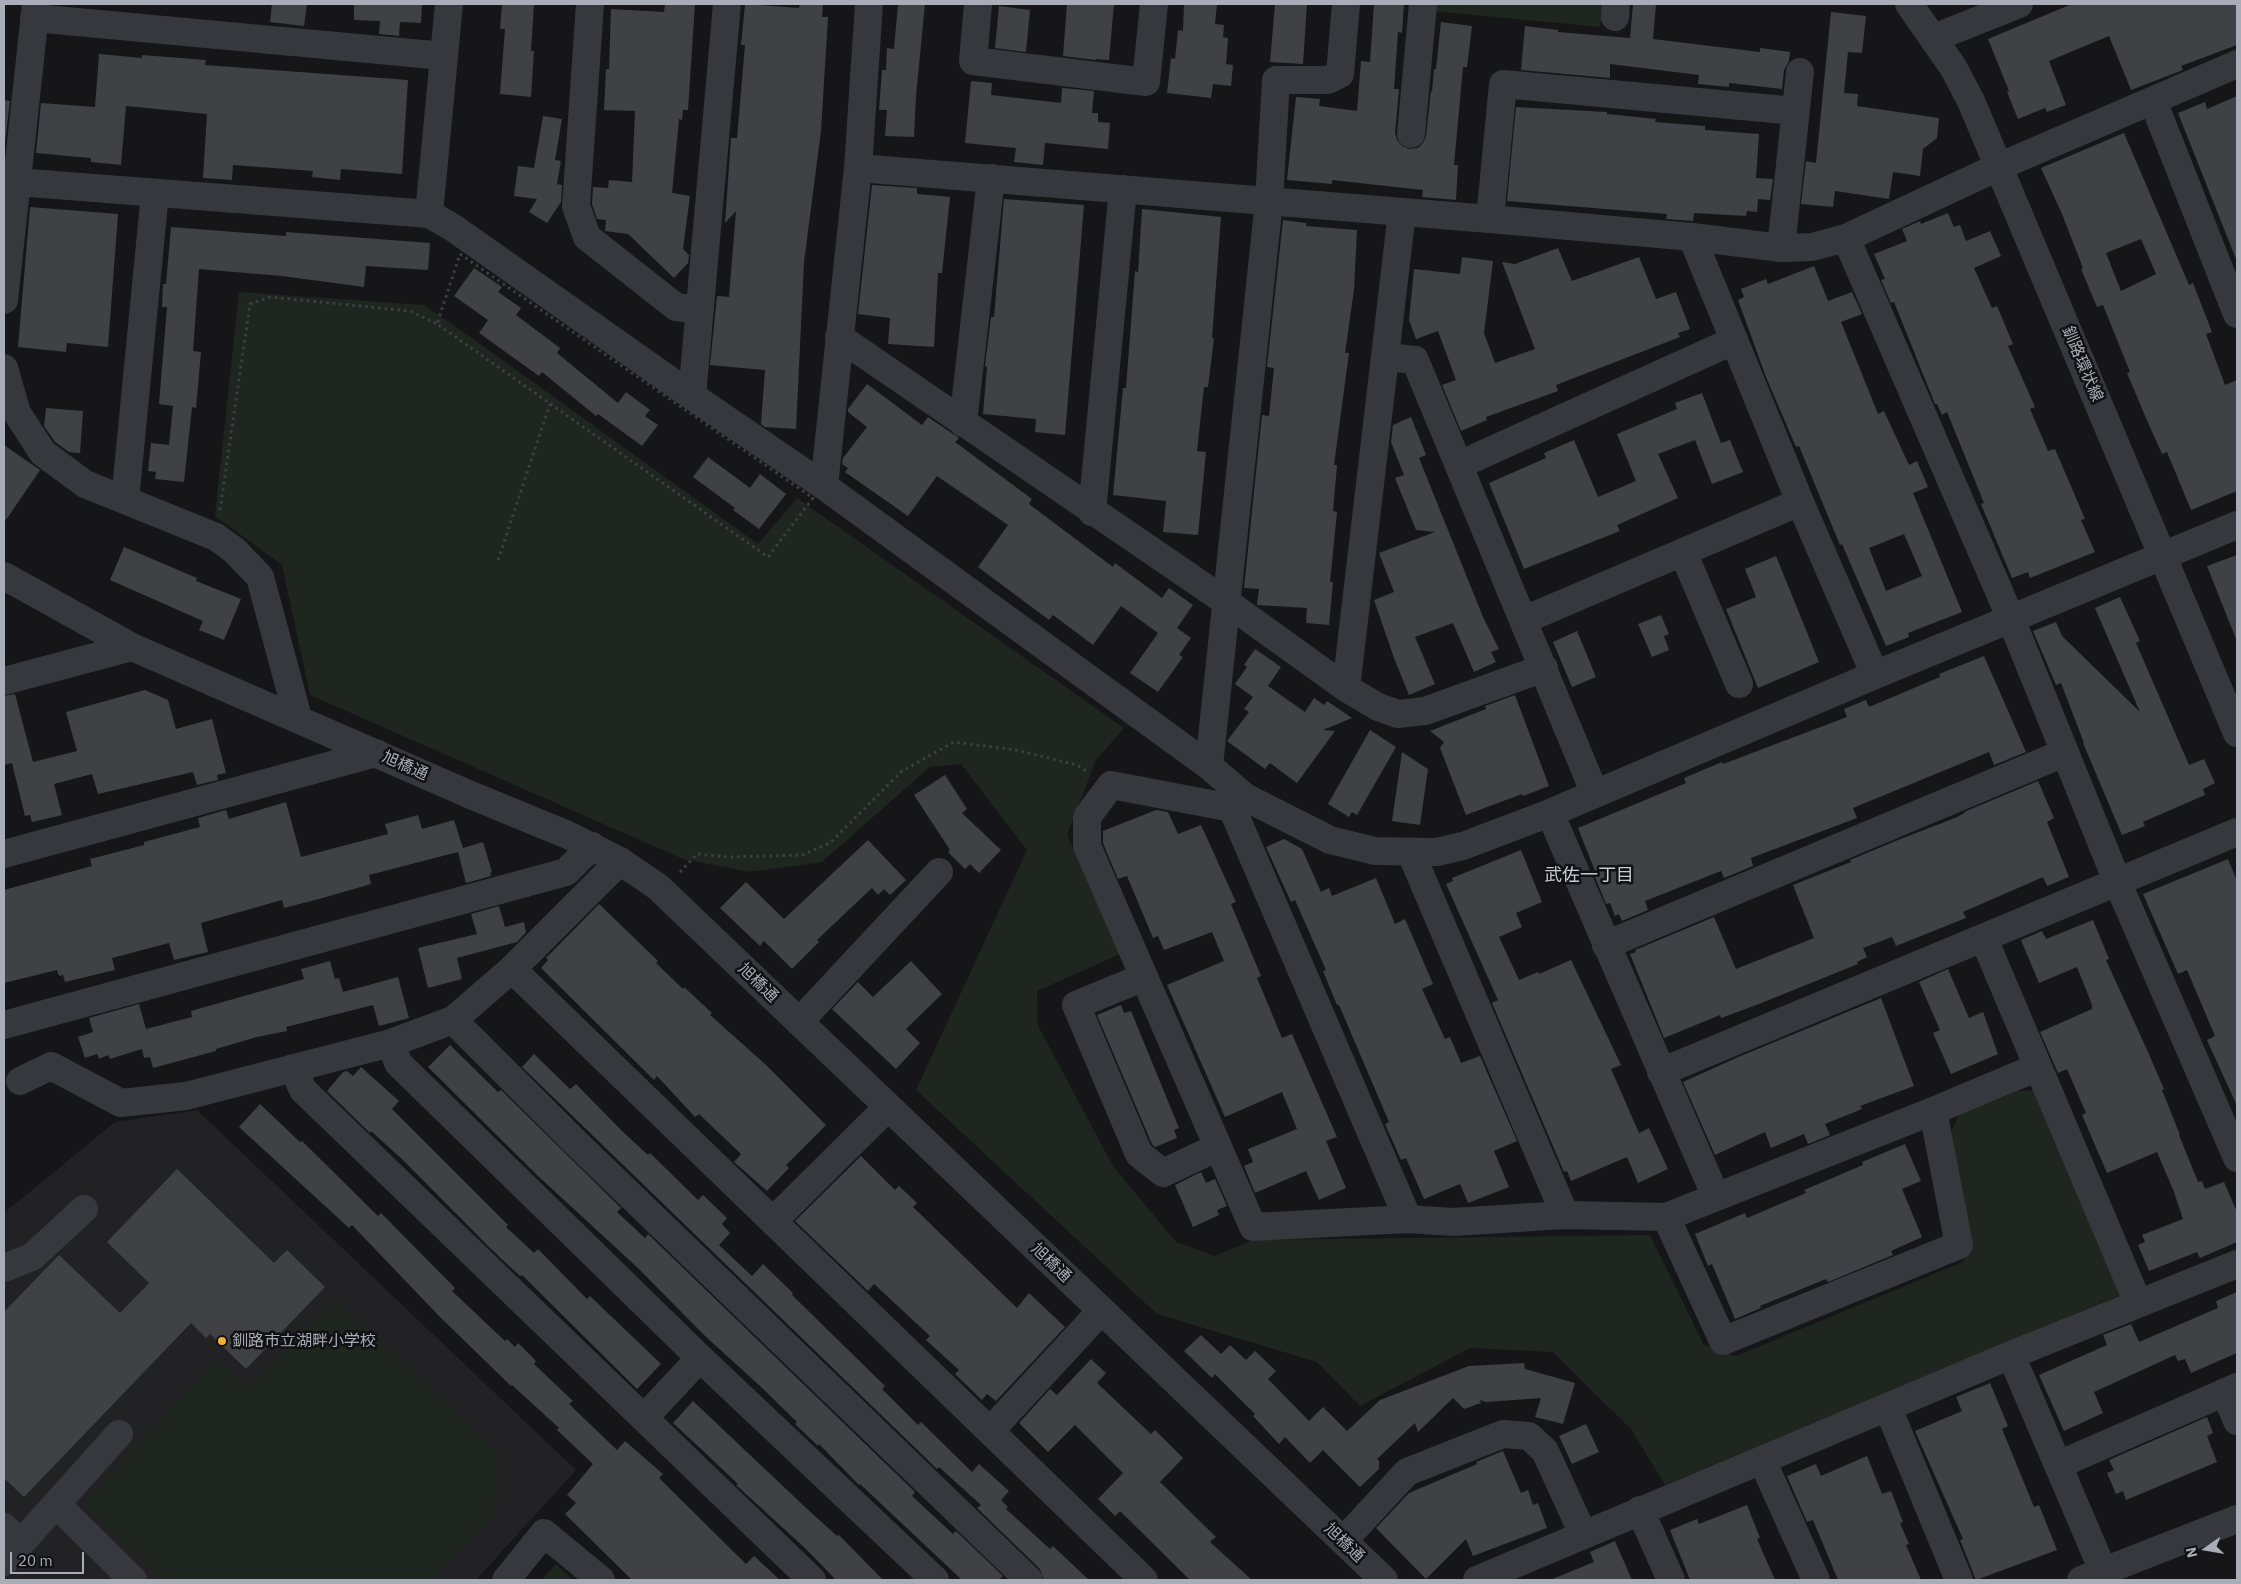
<!DOCTYPE html>
<html>
<head>
<meta charset="utf-8">
<style>
	body { margin:0 }
	#map { position:relative; width:2241px; height:1584px; overflow:hidden; background:#161618; font-family:"IBM Plex Sans",sans-serif }
	canvas { display:block }
	.frame { position:absolute; inset:0; border:5px solid #a8adb8; pointer-events:none }
	.north { position:absolute; left:2181px; top:1524px; width:50px; height:50px; -webkit-text-stroke:4px #111113; paint-order:stroke; rotate:257deg; font-size:14px; font-weight:700; line-height:20px; text-align:center; color:#a8adb8 }
	.north::after { content:''; display:block; margin:auto; width:18px; height:22px; background:#a8adb8; clip-path:polygon(50% 0,100% 100%,50% 72%,0 100%) }
	.scale { position:absolute; left:10px; top:1552px; width:74px; height:22px; box-sizing:border-box; border:2px solid #a8adb8; border-top:0; padding-left:6px; font-size:15px; line-height:18px; white-space:nowrap; color:#a8adb8; -webkit-text-stroke:4px #111113; paint-order:stroke }
</style>
</head>
<body>
<div id="map">
<canvas width="2241" height="1584"></canvas>
<div class="frame"></div>
<div class="north">N</div>
<div class="scale">20 m</div>
</div>
<script>
const g = document.querySelector('canvas').getContext('2d');
g.lineJoin = 'round';
function fillPath(path, color) {
  g.fillStyle = color;
  g.fill(path, 'evenodd');
}
function toPath(rows) {
  const path = new Path2D();
  for (const r of rows) {
    path.moveTo(r[0], r[1]);
    for (let i = 2; i < r.length; i += 2) path.lineTo(r[i], r[i + 1]);
  }
  return path;
}
function strokePath(path, color, width, dash) {
  g.strokeStyle = color;
  g.lineWidth = width;
  g.lineCap = dash ? 'butt' : 'round';
  g.setLineDash(dash || []);
  g.stroke(path);
}
function label(font, color, halo, rows, align = 'center') {
  g.font = font + ' "IBM Plex Sans","Noto Sans JP",sans-serif';
  g.lineWidth = 5;
  g.setLineDash([]);
  g.textBaseline = 'middle';
  g.strokeStyle = halo;
  g.fillStyle = color;
  for (const [text, x, y, turn = 0] of rows) {
    g.save();
    g.translate(x, y);
    g.rotate((+turn || 0) * Math.PI / 180);
    g.textAlign = isNaN(turn) ? turn : align;
    if (halo) g.strokeText(text, 0, 0);
    g.fillText(text, 0, 0);
    g.restore();
  }
}
fillPath(toPath([
	[197,1110,576,1470,476,1580,4,1580,4,1213,115,1122]
]), '#222225');
fillPath(toPath([
	[1433,4,1603,4,1600,27,1432,11],
	[239,292,424,305,472,338,758,544,797,498,1124,728,1096,760,1067,835,1120,954,1037,991,1038,1026,1113,1166,1176,1242,1215,1256,1252,1240,1650,1235,1704,1345,1736,1356,1963,1262,1972,1243,1950,1134,1959,1115,2018,1091,2035,1090,2123,1294,1665,1485,1631,1429,1553,1352,1470,1348,1360,1406,1317,1362,1157,1314,916,1090,1027,850,961,764,930,767,822,862,749,872,683,859,310,695,282,565,215,516],
	[335,1298,500,1455,494,1514,430,1580,164,1580,83,1504,217,1358,245,1389],
	[556,1564,573,1580,541,1580]
]), '#1e261f');
fillPath(toPath([
	[272,4,307,4,304,26,270,22],
	[354,4,422,4,421,23,400,22,399,36,379,34,380,21,354,20],
	[502,4,534,4,531,51,534,51,531,97,500,94,505,29,500,29],
	[665,4,695,4,688,110,683,110,682,120,679,119,672,193,690,196,683,249,689,255,688,263,674,278,628,234,605,231,606,220,597,219,592,204,593,187,608,188,609,180,632,182,635,111,604,110,606,69,609,69,611,9,664,12],
	[745,4,799,8,800,4,823,4,822,17,828,17,821,131,804,262,796,429,765,427,761,424,765,370,710,365,717,296,729,297,736,211,725,223,731,138,737,138,745,45,741,45],
	[898,4,925,4,916,96,914,137,885,136,887,110,879,110,882,70,886,70,887,48,894,49],
	[1067,4,1114,4,1109,60,1096,59,1096,60,1063,56],
	[1184,4,1217,4,1215,24,1224,25,1223,37,1228,38,1226,64,1233,65,1231,86,1213,84,1211,98,1167,93,1171,58,1175,59,1178,30,1183,31],
	[1275,4,1307,4,1303,64,1270,62],
	[1374,4,1404,4,1402,33,1398,32,1394,89,1399,89,1395,133,1397,140,1402,146,1409,149,1418,148,1423,143,1426,136,1431,91,1432,92,1434,69,1436,69,1441,22,1472,26,1467,67,1463,67,1454,165,1458,165,1456,200,1422,197,1423,190,1332,180,1332,184,1287,180,1296,97,1320,99,1319,106,1357,111,1361,61,1370,62],
	[1633,4,1656,4,1653,39,1760,52,1760,48,1790,52,1789,61,1784,70,1782,89,1729,83,1729,87,1698,84,1699,75,1610,64,1610,78,1521,70,1525,26,1558,30,1558,32,1630,38],
	[2072,4,2237,4,2237,45,2181,66,2183,70,2131,90,2109,36,2049,61,2066,105,2047,112,2045,108,2018,119,2007,92,2009,91,1988,39],
	[999,6,1030,10,1026,52,995,48],
	[1831,12,1866,16,1862,53,1848,52,1844,93,1858,94,1857,106,1939,118,1937,138,1923,149,1920,176,1893,172,1889,199,1835,191,1833,207,1801,204,1806,161,1816,163],
	[99,54,142,58,142,55,206,60,205,65,408,80,402,174,341,169,340,180,312,177,313,171,233,165,232,180,203,178,207,114,126,106,121,165,91,162,91,158,36,153,41,103,95,107],
	[971,81,992,83,991,95,1061,103,1062,88,1094,91,1092,113,1098,113,1098,122,1110,123,1108,149,1045,143,1043,165,1014,162,1016,148,965,143],
	[2237,96,2237,259,2236,259,2178,113,2205,102,2207,109],
	[4,100,10,101,4,151],
	[1516,107,1607,112,1607,114,1656,119,1655,122,1705,126,1705,130,1759,134,1756,178,1773,179,1770,200,1758,199,1757,212,1747,211,1746,216,1694,213,1693,221,1666,219,1667,214,1507,201],
	[543,116,562,119,555,160,561,161,557,184,562,185,561,202,547,223,529,212,537,199,514,196,518,166,534,168],
	[2124,133,2189,285,2193,283,2212,332,2206,334,2225,385,2237,380,2237,491,2191,510,2167,452,2162,454,2146,418,2127,373,2130,372,2103,305,2097,307,2081,269,2083,268,2062,214,2041,168],
	[2141,239,2156,274,2121,291,2106,253],
	[872,185,917,188,917,194,950,197,942,273,938,273,934,347,888,344,890,318,858,314],
	[1004,199,1084,205,1065,435,1035,432,1036,419,983,414,987,367,985,366,991,317,994,317],
	[30,207,118,214,108,347,67,343,66,352,18,347],
	[1142,209,1221,217,1212,338,1214,338,1208,387,1204,387,1197,451,1206,452,1198,535,1163,532,1166,501,1113,495,1123,388,1126,388,1135,271,1138,272],
	[1948,213,1954,227,1960,225,1966,241,1990,231,2001,256,1974,268,1992,308,1997,306,2013,344,2008,346,2035,407,2030,409,2048,451,2055,449,2085,519,2081,520,2095,552,2030,578,2028,572,2012,578,1981,504,1984,503,1947,412,1942,415,1937,404,1935,404,1894,302,1891,303,1881,280,1885,279,1874,254,1907,241,1902,229,1920,221,1921,224],
	[1283,220,1306,223,1306,226,1357,230,1354,290,1345,353,1349,353,1334,465,1337,465,1333,511,1337,512,1330,582,1333,582,1329,625,1306,623,1307,608,1257,605,1259,589,1244,588,1262,415,1269,416,1274,368,1267,367],
	[171,227,286,236,286,232,430,243,428,270,366,266,364,287,282,276,199,269,193,351,201,352,196,408,192,407,184,482,155,479,156,472,148,471,151,443,169,445,173,406,159,404,167,307,162,307,163,284,166,284],
	[1558,248,1572,281,1639,257,1656,299,1676,292,1690,329,1678,333,1680,337,1556,385,1558,391,1486,417,1487,420,1461,431,1442,385,1456,380,1438,331,1416,339,1409,320,1414,269,1460,274,1462,257,1493,261,1484,333,1495,363,1535,349,1502,262,1515,264],
	[1814,266,1828,301,1852,292,1862,314,1841,322,1878,414,1884,411,1909,465,1917,461,1928,487,1913,493,1962,612,1908,633,1909,637,1886,646,1842,544,1840,545,1799,446,1796,447,1766,377,1738,300,1744,297,1741,289,1766,279,1768,284],
	[1904,534,1922,576,1886,591,1869,548],
	[474,268,502,287,498,292,521,308,516,315,560,348,557,353,618,403,626,392,650,410,645,416,658,425,642,446,598,414,596,416,542,372,539,376,479,333,488,320,454,296],
	[867,384,922,425,928,417,959,438,955,442,1032,499,1029,504,1113,567,1115,563,1162,598,1169,588,1193,605,1177,628,1191,638,1179,655,1183,657,1158,692,1130,673,1158,633,1121,606,1093,645,1053,615,1049,620,978,567,1008,525,937,476,908,516,845,472,848,468,842,464,843,458,867,427,848,412,848,409],
	[1702,393,1721,443,1730,440,1743,472,1712,484,1695,440,1658,454,1678,498,1617,525,1620,531,1524,569,1489,483,1546,458,1544,453,1574,440,1598,497,1636,481,1617,434,1677,409,1675,403],
	[46,408,83,411,80,453,69,452,55,442,44,426],
	[1411,417,1426,455,1419,458,1483,617,1499,649,1491,652,1496,662,1474,672,1453,623,1415,637,1435,684,1409,695,1394,658,1374,600,1394,592,1379,553,1435,532,1416,530,1395,478,1404,475,1391,442,1393,425],
	[4,445,40,470,4,523],
	[708,457,750,488,760,474,786,494,759,529,733,510,735,508,693,477],
	[124,547,197,578,196,581,241,599,224,640,199,630,203,621,110,580],
	[2237,555,2237,639,2236,639,2207,566],
	[1776,556,1819,662,1758,688,1726,609,1756,597,1745,569],
	[2120,597,2140,641,2136,643,2189,765,2204,759,2215,783,2203,789,2205,795,2143,822,2145,826,2122,835,2083,743,2084,743,2061,683,2056,685,2033,631,2056,622,2062,636,2140,712,2095,608],
	[1661,615,1669,634,1664,636,1669,650,1652,657,1638,624],
	[1577,631,1596,677,1572,687,1553,642],
	[1255,649,1281,667,1268,686,1305,712,1314,698,1324,705,1327,701,1352,718,1323,730,1335,731,1297,783,1270,763,1265,769,1227,741,1249,712,1244,709,1253,697,1235,684,1247,667,1244,665],
	[1984,656,2026,752,1994,765,1989,752,1853,808,1857,818,1751,858,1753,866,1724,878,1721,871,1645,901,1648,910,1622,921,1619,914,1615,916,1610,903,1606,904,1595,877,1597,876,1578,828,1686,783,1684,778,1722,762,1723,764,1847,717,1844,709,1866,700,1869,707,1940,677,1939,674],
	[145,690,168,700,176,729,212,719,226,773,217,775,218,780,197,785,193,772,98,794,92,774,54,784,62,815,32,822,30,815,25,816,12,763,4,765,4,696,15,694,33,762,77,751,66,712],
	[1515,695,1549,786,1523,796,1522,794,1466,815,1440,748,1444,742,1430,731,1486,709,1485,706],
	[1370,730,1396,747,1357,815,1352,812,1349,817,1328,804],
	[1402,752,1428,769,1420,825,1392,821],
	[945,775,967,809,962,813,1001,850,979,873,970,864,965,869,948,852,950,850,914,795],
	[2038,781,2054,818,2047,822,2069,877,2047,886,2043,877,1963,912,1966,918,1896,946,1892,937,1863,948,1867,957,1857,962,1858,964,1759,1004,1721,1018,1720,1015,1664,1038,1630,954,1636,952,1635,950,1714,917,1736,969,1814,938,1793,885,1851,862,1850,860,1898,840,1955,818,1965,813,1964,812],
	[286,802,301,857,388,834,385,824,418,815,422,829,454,820,463,848,483,842,492,872,490,873,491,876,466,883,458,852,369,875,371,884,319,899,284,908,282,900,201,923,208,952,174,960,169,943,112,958,115,970,65,982,63,975,59,976,57,970,4,983,4,890,92,866,90,859,144,845,144,842,200,827,198,818,226,810,229,819],
	[1156,810,1168,812,1178,834,1201,825,1236,902,1231,904,1261,976,1257,978,1282,1038,1292,1034,1337,1137,1326,1141,1346,1188,1319,1200,1306,1171,1255,1193,1244,1166,1253,1162,1248,1149,1297,1129,1282,1092,1225,1117,1167,985,1224,961,1212,932,1164,950,1158,936,1153,938,1127,876,1118,879,1103,843,1103,831],
	[1284,839,1302,849,1321,892,1329,888,1332,896,1376,878,1395,924,1405,919,1433,984,1422,989,1445,1039,1450,1037,1461,1063,1480,1056,1517,1141,1494,1151,1509,1187,1468,1203,1460,1184,1424,1199,1406,1158,1401,1160,1385,1124,1389,1122,1339,1005,1337,1005,1323,971,1326,970,1295,900,1291,902,1266,847],
	[868,840,906,880,890,895,884,889,878,895,872,888,817,940,819,942,792,969,764,941,760,946,720,908,746,882,784,919],
	[1521,850,1542,902,1516,913,1522,927,1499,937,1519,980,1538,972,1539,974,1571,960,1621,1065,1611,1069,1639,1133,1649,1128,1668,1169,1638,1183,1627,1157,1571,1181,1567,1171,1564,1172,1492,1003,1498,1000,1446,884,1453,881,1452,878],
	[2228,859,2237,881,2237,1106,2207,1040,2215,1036,2187,970,2178,974,2143,894],
	[599,904,658,961,656,963,683,989,684,987,712,1013,710,1015,765,1064,826,1125,786,1165,789,1168,767,1191,734,1162,741,1154,699,1114,695,1117,657,1076,654,1080,541,968,548,960,546,958],
	[499,906,505,927,524,922,526,932,517,942,457,958,462,979,428,988,418,948,477,934,471,914],
	[2093,920,2109,959,2106,960,2148,1052,2164,1089,2162,1090,2180,1135,2179,1135,2198,1182,2202,1181,2205,1189,2224,1182,2237,1212,2237,1242,2200,1258,2197,1252,2149,1271,2138,1245,2145,1242,2142,1235,2183,1219,2174,1192,2157,1152,2107,1173,2082,1115,2086,1113,2067,1069,2058,1073,2040,1032,2092,1009,2092,1005,2077,967,2039,983,2021,940,2042,931,2046,939],
	[330,961,335,979,339,978,343,992,398,977,409,1018,379,1026,373,1005,286,1027,287,1031,257,1037,216,1049,216,1051,153,1068,150,1057,144,1058,142,1049,110,1059,108,1055,99,1059,97,1054,85,1058,78,1037,93,1032,89,1018,139,1004,146,1029,192,1017,191,1011,304,979,301,969],
	[911,961,942,994,906,1029,920,1043,896,1069,832,1009,858,982,873,997],
	[1948,969,1969,1018,1983,1012,1998,1054,1951,1074,1933,1033,1940,1030,1919,982],
	[1881,998,1914,1086,1860,1106,1862,1109,1825,1124,1830,1135,1808,1144,1804,1134,1771,1148,1765,1132,1715,1155,1683,1082,1736,1058],
	[1121,1005,1124,1013,1131,1011,1179,1128,1174,1130,1177,1138,1155,1147,1152,1144,1097,1015],
	[450,1045,498,1092,501,1090,621,1208,617,1212,645,1238,648,1234,915,1492,912,1496,953,1534,956,1531,1003,1576,999,1580,962,1580,860,1484,859,1485,819,1444,818,1446,795,1424,797,1422,760,1386,703,1334,639,1269,538,1176,428,1067],
	[534,1054,570,1089,576,1084,622,1131,648,1155,650,1153,698,1200,703,1195,727,1218,722,1224,730,1233,719,1245,752,1276,763,1264,793,1293,792,1295,885,1386,882,1389,918,1425,921,1422,972,1472,979,1464,1009,1491,1001,1500,1008,1507,1006,1509,1050,1549,1053,1546,1089,1580,1044,1580,1040,1569,977,1508,981,1505,939,1467,937,1469,522,1067],
	[361,1067,399,1101,392,1109,508,1225,506,1227,534,1253,538,1249,587,1299,590,1296,661,1364,637,1389,522,1275,520,1276,491,1249,403,1160,371,1131,370,1133,327,1091,343,1072,347,1071,353,1076],
	[260,1104,300,1142,302,1141,378,1216,381,1213,455,1288,452,1291,505,1341,507,1339,515,1347,518,1343,536,1361,534,1364,573,1401,569,1404,617,1450,625,1441,663,1474,659,1478,746,1564,754,1556,780,1580,632,1580,565,1514,576,1503,567,1495,593,1464,557,1430,559,1428,512,1385,511,1386,439,1316,352,1225,349,1228,239,1127],
	[1905,1144,1921,1181,1902,1189,1922,1237,1891,1251,1893,1255,1828,1282,1826,1279,1760,1306,1761,1308,1735,1319,1712,1264,1708,1266,1695,1234,1745,1213,1747,1218,1806,1193,1804,1190,1863,1165,1862,1162],
	[861,1156,895,1190,899,1186,917,1203,913,1207,1017,1308,1029,1293,1065,1327,996,1401,987,1394,982,1400,955,1374,959,1370,926,1340,930,1336,874,1284,868,1291,795,1221],
	[177,1169,274,1263,287,1250,325,1287,246,1369,210,1334,206,1338,191,1323,24,1497,4,1478,4,1312,59,1255,120,1313,149,1283,107,1242],
	[1201,1172,1206,1183,1215,1179,1227,1206,1217,1210,1219,1215,1193,1227,1175,1185],
	[2237,1292,2237,1353,2191,1373,2185,1359,2178,1361,2175,1355,2094,1392,2103,1413,2064,1431,2039,1375,2107,1345,2103,1335,2131,1324,2139,1342,2218,1308,2216,1301],
	[1201,1335,1221,1354,1230,1345,1246,1360,1255,1351,1276,1371,1268,1379,1309,1421,1323,1407,1347,1431,1380,1400,1469,1366,1524,1363,1525,1369,1575,1383,1563,1424,1535,1417,1541,1398,1486,1402,1480,1400,1481,1403,1464,1409,1453,1398,1418,1432,1415,1423,1377,1459,1379,1461,1379,1469,1360,1487,1323,1450,1310,1463,1285,1437,1279,1444,1253,1416,1255,1414,1215,1374,1212,1378,1184,1351],
	[1091,1359,1106,1373,1097,1383,1151,1434,1155,1430,1183,1458,1160,1482,1216,1537,1210,1542,1252,1580,1190,1580,1120,1511,1115,1516,1098,1499,1123,1473,1075,1425,1048,1452,1019,1423,1050,1389,1057,1395],
	[1990,1383,2008,1426,2002,1429,2034,1507,2039,1505,2057,1550,1976,1580,1960,1540,1963,1539,1915,1431,1962,1411,1956,1397],
	[693,1401,805,1507,837,1536,839,1535,883,1580,836,1580,805,1548,736,1485,738,1484,700,1448,673,1423],
	[2207,1417,2213,1433,2207,1436,2217,1462,2126,1500,2123,1491,2116,1494,2107,1473,2114,1470,2109,1460],
	[1586,1424,1599,1452,1572,1464,1559,1436],
	[1503,1451,1521,1493,1528,1490,1533,1505,1538,1503,1547,1528,1473,1556,1466,1539,1426,1579,1376,1528,1409,1493,1477,1464,1476,1462],
	[1867,1456,1882,1494,1891,1491,1903,1522,1900,1523,1909,1544,1906,1545,1921,1580,1838,1580,1813,1520,1807,1522,1787,1476,1816,1464,1821,1476],
	[1747,1505,1760,1538,1757,1539,1775,1580,1690,1580,1670,1530,1697,1519,1699,1524],
	[1615,1541,1632,1580,1550,1580,1594,1562,1590,1552]
]), '#404145');
strokePath(toPath([
	[460,254,813,498,768,557,437,324,460,254],
	[220,510,250,304,270,297,410,311,437,324],
	[498,560,550,404],
	[680,872,697,854,729,857,802,855,830,843,902,771,954,742,1016,750,1077,765,1088,772]
]), '#3d3f44', 3, [2.5, 4]);
strokePath(toPath([
	[590,4,576,206,587,237,676,307,700,310],
	[978,4,973,61,1146,82,1154,4],
	[1909,4,1953,67,1971,101,2237,733],
	[1615,17,1616,4],
	[34,18,444,56],
	[1934,38,2019,4],
	[2153,101,2237,314],
	[1411,134,1423,4],
	[858,168,1490,219,1692,237,1781,248,1812,247,1846,238,1998,167,2237,64],
	[4,181,429,214,452,227,692,396,824,486,1209,766,1245,797,1330,840,1375,851,1437,852,1463,846,1550,813,1875,675,2237,525],
	[429,214,449,4],
	[1490,219,1503,84,1796,111],
	[1692,237,1800,502,1875,675],
	[1846,238,2011,619,2117,881,2237,1158],
	[1781,248,1800,72],
	[4,300,36,4],
	[839,337,1225,601,1346,688,1378,707,1398,714,1425,711,1544,668],
	[1385,357,1415,360,1595,794],
	[4,368,17,413,43,453,85,484,216,537,234,550,260,577,298,718],
	[692,396,727,4],
	[963,423,991,178],
	[1459,465,1733,341],
	[824,486,858,168,869,4],
	[125,500,155,193],
	[1092,512,1123,189],
	[1683,552,1739,684],
	[4,576,132,647,473,796,568,835,620,861,658,887,1384,1580],
	[1524,620,1800,502],
	[4,681,132,647],
	[1346,688,1402,212],
	[1209,766,1269,201,1276,80,1328,80,1340,74,1346,4],
	[1245,797,1232,808,1111,785,1087,817,1087,846,1253,1227,1408,1219,1453,1222,1565,1215,1666,1217,1723,1341,1959,1245,1933,1111],
	[1232,808,1408,1219],
	[1550,813,1716,1197],
	[1411,853,1565,1215],
	[4,854,376,753],
	[1984,939,2138,1303],
	[1606,945,2064,753],
	[512,969,1144,1580],
	[1144,977,1076,1005,1139,1154,1163,1173,1218,1147],
	[453,1020,572,1139,1029,1580],
	[799,1022,939,872],
	[4,1025,566,872,592,846],
	[391,1043,398,1063,700,1358,935,1580],
	[293,1068,303,1090,812,1580],
	[1661,1072,2237,832],
	[20,1081,51,1066,121,1103,186,1096,391,1043,453,1020,512,969,620,861],
	[1666,1217,1933,1111,2038,1067],
	[773,1221,888,1107],
	[4,1268,32,1257,84,1209],
	[2011,1355,2107,1580],
	[2225,1392,2237,1421],
	[1888,1408,1959,1580],
	[644,1418,700,1358],
	[990,1431,1101,1311],
	[1762,1460,1816,1580],
	[2058,1465,2237,1387],
	[56,1504,133,1580],
	[1640,1510,1671,1580],
	[4,1527,20,1544],
	[1343,1541,1407,1472,1503,1434,1529,1436,1545,1451,1583,1534],
	[4,1562,119,1434],
	[506,1580,544,1533,601,1580],
	[1477,1580,2011,1355,2237,1264],
	[2081,1580,2237,1519]
]), '#37383d', 28);
for (const [x, y, r, color] of [
	[222,1341,5,"#f2b134"]
]) {
  const dot = new Path2D();
  dot.arc(x, y, r, 0, 2 * Math.PI);
  g.fillStyle = color;
  g.fill(dot);
  strokePath(dot, '#111113', 2);
}
label('16px', '#a8adb8', '#111113', [
	["釧路環状線",2082,364,67],
	["旭橋通",405,766,24],
	["旭橋通",758,983,44],
	["旭橋通",1051,1263,44],
	["旭橋通",1344,1543,44]
]);
label('16px', '#a8adb8', '#111113', [
	["釧路市立湖畔小学校",232,1341]
], 'left');
label('18px', '#c9ccd4', '#111113', [
	["武佐一丁目",1589,876]
]);
</script>
</body>
</html>
